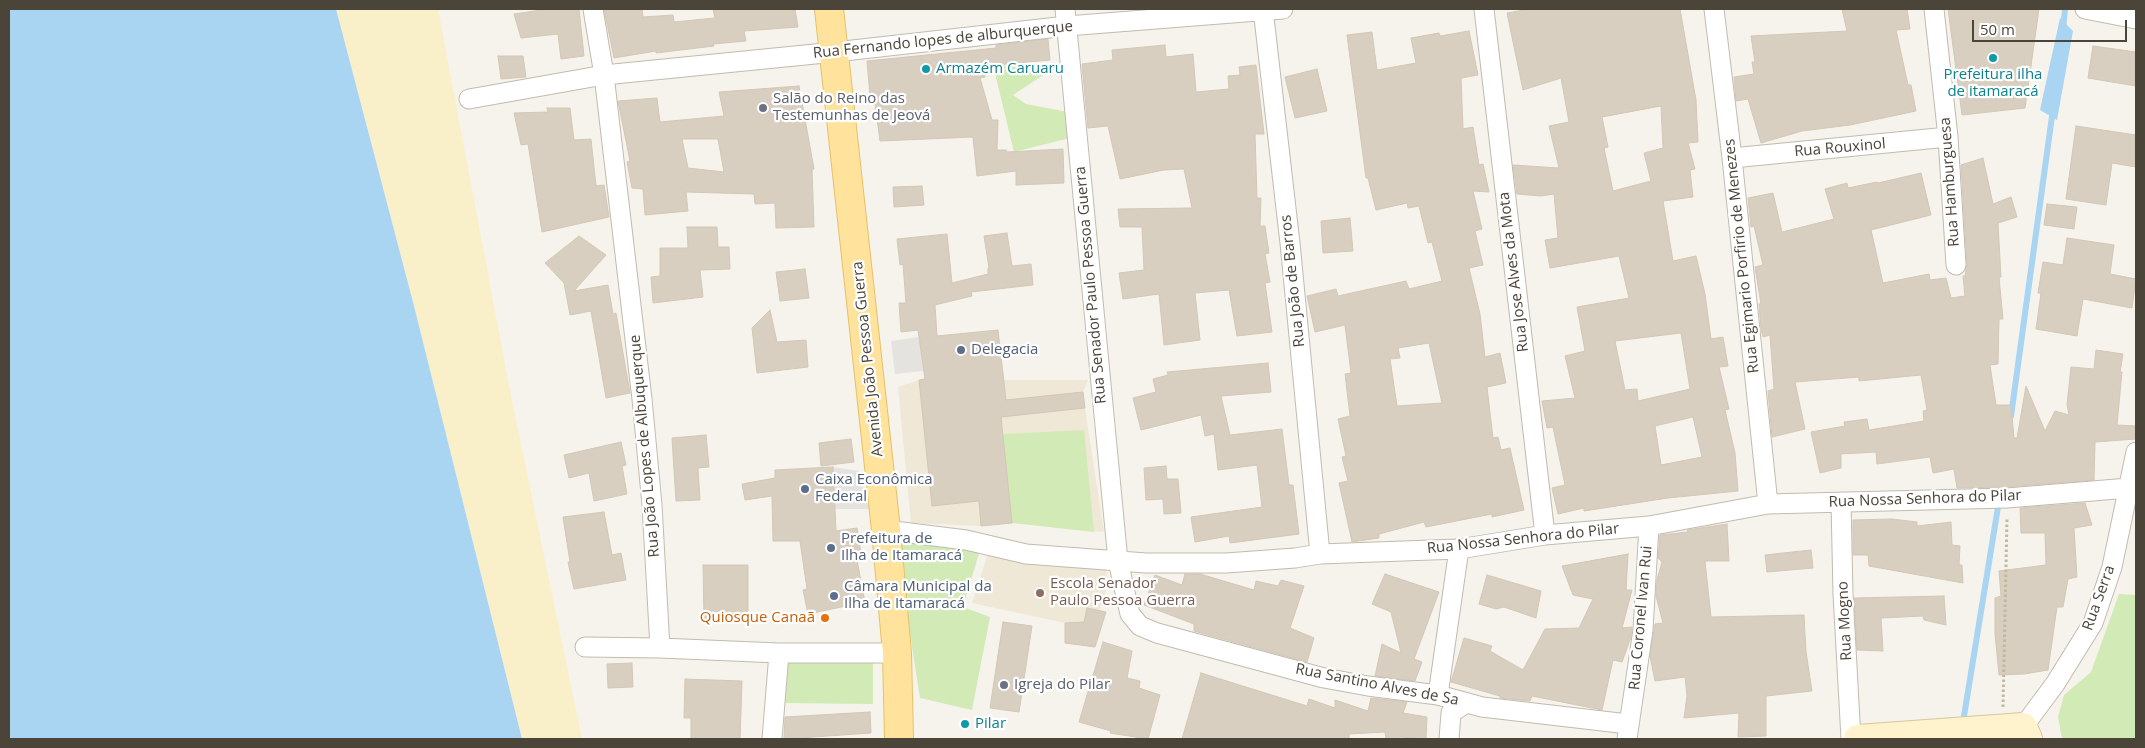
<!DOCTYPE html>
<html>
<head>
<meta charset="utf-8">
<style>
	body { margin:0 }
	#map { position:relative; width:2145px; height:748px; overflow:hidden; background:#f6f3ec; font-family:"Open Sans",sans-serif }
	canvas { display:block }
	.frame { position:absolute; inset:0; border:10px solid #4b4439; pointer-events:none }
	.scale { position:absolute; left:1972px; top:20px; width:155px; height:22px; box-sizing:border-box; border:2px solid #4b4439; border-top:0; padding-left:6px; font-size:15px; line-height:18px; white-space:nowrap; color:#4b4439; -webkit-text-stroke:4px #fff; paint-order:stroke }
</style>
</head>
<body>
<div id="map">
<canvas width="2145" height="748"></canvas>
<div class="frame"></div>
<div class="scale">50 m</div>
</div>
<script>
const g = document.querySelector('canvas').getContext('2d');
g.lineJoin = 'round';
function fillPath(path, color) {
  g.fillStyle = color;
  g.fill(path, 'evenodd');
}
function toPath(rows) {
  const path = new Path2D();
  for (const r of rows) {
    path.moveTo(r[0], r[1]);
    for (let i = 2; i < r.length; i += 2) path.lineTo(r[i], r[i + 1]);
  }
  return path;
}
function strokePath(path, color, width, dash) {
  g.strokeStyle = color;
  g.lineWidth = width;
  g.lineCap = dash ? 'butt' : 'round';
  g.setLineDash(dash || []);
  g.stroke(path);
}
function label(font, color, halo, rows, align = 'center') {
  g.font = font + ' "Open Sans",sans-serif';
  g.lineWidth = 4.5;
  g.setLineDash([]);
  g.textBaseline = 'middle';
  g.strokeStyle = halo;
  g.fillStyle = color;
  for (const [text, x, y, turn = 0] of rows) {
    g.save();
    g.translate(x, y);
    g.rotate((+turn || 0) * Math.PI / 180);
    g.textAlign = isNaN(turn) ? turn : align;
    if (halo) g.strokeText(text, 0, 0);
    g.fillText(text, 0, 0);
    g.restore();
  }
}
fillPath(toPath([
	[919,380,1088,380,1083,392,1085,408,1104,532,1012,523,981,526,911,523,898,387],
	[991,544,1104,549,1108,584,1093,629,972,603]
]), '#efe8d6');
fillPath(toPath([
	[1049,64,1051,70,1013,95,1026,104,1068,112,1074,137,1014,152,993,65],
	[1084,430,1094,532,1012,523,1003,434],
	[895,537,982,543,963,607,990,617,972,710,920,698],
	[2119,594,2136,595,2136,739,2062,739,2058,717,2064,695,2091,672],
	[784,658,873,659,873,704,783,703]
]), '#d2eab5');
fillPath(toPath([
	[336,9,438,9,511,396,582,739,522,739,414,306]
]), '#f9efc9');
fillPath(toPath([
	[919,337,924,371,895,374,891,341],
	[833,467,859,471,869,509,835,509]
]), '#e5e3e0');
fillPath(toPath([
	[9,9,336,9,414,306,522,739,9,739],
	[2060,18,2073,31,2057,120,2040,110]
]), '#a9d4f2');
strokePath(toPath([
	[2063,30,2065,9],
	[2011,416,2053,109],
	[1964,716,1998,507]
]), '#a9d4f2', 6);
const building = toPath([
	[549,9,579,9,584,56,561,59,558,34,521,38,514,14,549,9],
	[604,9,642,9,643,17,673,15,674,22,715,18,713,9,795,9,798,27,744,31,746,41,713,44,714,46,656,53,656,51,614,58,604,9],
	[1530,9,1680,9,1696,100,1698,142,1688,143,1695,169,1690,170,1693,197,1663,201,1673,261,1696,256,1705,294,1711,339,1723,337,1728,366,1719,367,1729,409,1725,410,1735,453,1738,491,1668,498,1584,511,1584,508,1558,514,1552,488,1565,485,1553,427,1547,428,1542,401,1575,398,1565,356,1585,351,1577,307,1629,298,1619,256,1550,268,1545,240,1558,238,1554,194,1541,196,1517,194,1513,165,1559,168,1549,126,1569,122,1561,78,1523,90,1507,13,1530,9],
	[1661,106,1663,148,1644,153,1651,181,1613,191,1604,148,1608,147,1602,117,1661,106],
	[1681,333,1690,389,1638,401,1637,389,1625,390,1615,341,1681,333],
	[1693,417,1702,457,1661,465,1655,426,1693,417],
	[1842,9,1907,9,1910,29,1896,30,1908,85,1911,85,1916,111,1850,125,1802,131,1761,143,1748,99,1736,101,1734,77,1754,74,1752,62,1755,62,1751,36,1847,31,1842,9],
	[1948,9,2039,9,2025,108,1962,115,1948,9],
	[1469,31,1478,75,1461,78,1463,129,1473,127,1479,165,1483,164,1489,192,1473,191,1482,229,1475,231,1483,265,1469,268,1480,314,1485,357,1500,353,1506,383,1487,387,1493,438,1498,437,1501,450,1510,448,1524,510,1492,517,1492,514,1426,527,1424,522,1379,534,1379,538,1352,542,1339,483,1348,481,1342,457,1346,456,1338,419,1350,416,1345,374,1351,373,1345,325,1315,332,1307,296,1336,289,1338,296,1406,281,1409,289,1442,281,1432,242,1428,243,1419,206,1408,208,1407,203,1376,210,1368,178,1366,178,1347,35,1372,32,1377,70,1416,63,1411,38,1439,33,1440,36,1469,31],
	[1429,343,1442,403,1397,406,1390,359,1400,358,1398,348,1429,343],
	[1048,39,1050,60,984,66,985,77,980,78,992,120,998,120,997,150,1006,150,1007,152,1063,149,1064,183,1016,185,1016,171,977,176,973,137,880,141,874,95,870,96,867,61,996,48,996,45,1048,39],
	[1165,45,1166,57,1193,54,1196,92,1229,89,1228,76,1240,75,1239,67,1256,65,1264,134,1255,134,1257,198,1261,198,1260,226,1265,226,1269,253,1265,254,1270,282,1265,283,1272,332,1237,336,1229,290,1195,293,1200,340,1164,345,1159,294,1123,299,1119,273,1144,270,1142,227,1120,227,1118,209,1192,208,1184,169,1164,170,1120,179,1108,126,1088,128,1082,64,1113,60,1112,50,1165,45],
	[2093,46,2136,52,2136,86,2088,78,2093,46],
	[498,56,523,56,526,77,501,79,498,56],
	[1317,69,1327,111,1295,118,1285,77,1317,69],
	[799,86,814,169,812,169,814,227,776,228,775,203,755,204,754,194,686,192,688,211,645,215,643,189,632,188,627,162,630,161,618,101,657,98,660,122,724,116,719,92,799,86],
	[682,139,718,139,724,172,688,168,682,139],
	[547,108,570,108,574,140,591,139,596,186,604,185,609,217,542,232,528,144,521,145,514,113,548,112,547,108],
	[2076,126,2136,135,2136,167,2112,163,2106,205,2066,199,2076,126],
	[1983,158,1993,204,2011,197,2017,217,1998,223,2001,277,1999,277,2003,319,1999,319,1998,364,1990,365,1996,405,2011,405,2014,438,2017,438,2026,386,2045,431,2055,411,2069,415,2067,405,2071,367,2094,369,2096,350,2123,354,2120,372,2122,372,2117,425,2136,426,2136,439,2095,442,2094,480,2006,487,1957,488,1954,469,1933,473,1930,457,1877,464,1876,452,1841,454,1841,468,1820,473,1811,432,1845,426,1844,422,1867,419,1869,430,1924,421,1923,411,1927,410,1921,375,1859,381,1859,377,1795,382,1805,429,1772,437,1768,391,1774,389,1770,335,1763,337,1761,329,1759,304,1761,304,1755,267,1763,265,1754,226,1751,227,1748,198,1773,193,1782,232,1834,219,1825,189,1847,183,1848,188,1877,182,1878,183,1921,173,1931,215,1871,230,1883,283,1929,274,1930,280,1946,278,1951,298,1965,296,1963,276,1965,276,1967,264,1961,165,1983,158],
	[922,186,924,205,894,207,893,187,922,186],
	[2047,204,2077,207,2074,229,2044,225,2047,204],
	[1350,218,1353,251,1323,253,1321,221,1350,218],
	[687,227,717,227,718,247,729,247,730,269,700,270,703,297,653,303,651,277,660,276,660,248,688,248,687,227],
	[1007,233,1012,266,1031,264,1033,285,971,292,972,296,935,305,937,336,998,330,1006,400,1083,392,1085,408,1001,417,1012,523,981,526,979,501,932,506,919,380,925,379,918,330,901,332,899,303,906,303,903,264,900,265,897,239,947,234,952,283,988,274,988,268,989,268,984,236,1007,233],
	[579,236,606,255,574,291,608,285,613,314,616,313,630,393,606,398,591,311,570,315,564,283,545,263,579,236],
	[2067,238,2114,245,2110,274,2136,279,2132,308,2083,299,2077,336,2036,329,2041,293,2038,293,2043,262,2063,265,2067,238],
	[805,269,809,298,780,301,776,272,805,269],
	[770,310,777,342,806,340,808,367,757,373,752,328,770,310],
	[1268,363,1271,392,1221,396,1230,435,1282,429,1289,485,1293,485,1299,534,1230,543,1229,536,1195,542,1191,517,1262,507,1257,465,1218,470,1214,434,1205,436,1201,415,1141,430,1133,398,1156,392,1153,379,1168,375,1167,372,1268,363],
	[706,435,709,467,698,468,700,500,676,501,672,438,706,435],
	[851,439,854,462,821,466,819,443,851,439],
	[621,442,626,465,622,466,627,494,594,501,589,473,569,478,564,455,621,442],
	[1166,466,1167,479,1178,479,1181,513,1164,514,1163,499,1146,500,1144,468,1166,466],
	[833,467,836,531,857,528,862,559,857,560,865,602,808,614,803,590,807,589,800,541,773,541,772,496,745,500,742,484,775,478,775,470,833,467],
	[2085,503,2092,525,2074,528,2077,577,2068,579,2063,607,2057,607,2048,670,2024,674,1999,675,1995,634,1995,598,2001,596,1999,571,2046,565,2045,533,2021,533,2020,508,2085,503],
	[604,512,612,555,621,553,626,580,574,589,568,562,570,562,563,517,604,512],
	[1892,519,1917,522,1917,526,1951,522,1952,545,1960,546,1959,565,1962,565,1963,583,1869,566,1868,555,1853,555,1853,520,1892,519],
	[1727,524,1729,561,1705,561,1711,617,1804,615,1806,652,1812,691,1766,696,1766,736,1738,737,1739,713,1684,718,1687,696,1685,677,1655,681,1650,656,1655,624,1663,623,1656,596,1657,580,1662,562,1658,558,1660,535,1688,532,1687,530,1727,524],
	[1811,550,1813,568,1767,572,1765,555,1811,550],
	[1628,554,1626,590,1632,590,1622,628,1632,627,1631,637,1622,662,1613,660,1602,710,1532,696,1530,701,1500,698,1500,696,1451,682,1464,638,1492,646,1490,651,1523,670,1545,629,1579,628,1593,599,1573,595,1562,566,1628,554],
	[703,565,748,565,748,619,704,619,703,565],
	[1185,574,1200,574,1254,590,1256,581,1278,586,1281,580,1304,586,1290,628,1314,638,1307,662,1194,631,1194,624,1144,605,1155,575,1182,585,1185,574],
	[1385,574,1439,592,1414,659,1422,662,1415,681,1375,676,1382,644,1401,653,1391,612,1372,604,1385,574],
	[1487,575,1541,591,1536,618,1504,607,1496,609,1479,604,1487,575],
	[1944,596,1946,625,1924,620,1923,616,1881,618,1883,651,1857,650,1854,598,1944,596],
	[1087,608,1106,612,1095,647,1065,643,1065,623,1084,622,1087,608],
	[1003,622,1032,626,1019,712,990,708,1003,622],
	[1103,642,1132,651,1127,678,1140,681,1139,688,1160,695,1148,739,1110,733,1111,731,1079,722,1103,642],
	[632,663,633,687,608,688,607,664,632,663],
	[1201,673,1307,706,1309,699,1335,708,1335,700,1368,711,1371,698,1407,702,1403,713,1427,717,1426,739,1400,737,1400,739,1386,739,1385,732,1349,734,1349,739,1182,739,1201,673],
	[685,679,742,681,740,739,691,739,691,718,684,718,685,679],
	[870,712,871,733,784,739,785,717,870,712]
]);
fillPath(building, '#d8cfc1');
strokePath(building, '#d3c7b4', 1);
const street = toPath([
	[593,9,604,75,642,399,652,505,660,648,779,653,897,653],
	[1065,9,1118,561,1130,614,1140,626,1157,633,1324,678,1368,686,1438,695,1482,707,1628,724],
	[1263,9,1290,243,1320,554],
	[1484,9,1545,535],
	[1714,9,1732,158,1768,504],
	[1934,9,1948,137,1956,265],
	[2085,9,2136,19],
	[469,99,604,75,835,52,1067,26,1283,9],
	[1732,158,1948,137],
	[1841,502,1843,594,1851,739],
	[886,530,966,540,1026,554,1146,563,1226,563,1295,558,1320,554,1459,549,1545,535,1649,526,1768,504,2007,498,2129,488],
	[585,647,660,648],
	[1438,695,1459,549],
	[2023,727,2055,684,2093,623,2112,567,2136,452],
	[772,739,779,653],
	[1449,739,1451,713,1466,703],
	[1627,739,1643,630,1649,526]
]);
const secondary = toPath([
	[1858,739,2023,727,2028,739]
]);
const primary = toPath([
	[829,9,886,530,897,653,899,739]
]);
strokePath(street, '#c2bbae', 21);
strokePath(secondary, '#d6c79b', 30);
strokePath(primary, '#e6c16a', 30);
strokePath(toPath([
	[2003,707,2007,518]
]), '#c4b79f', 3, [2.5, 2.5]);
strokePath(street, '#fff', 19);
strokePath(secondary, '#fff3cd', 28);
strokePath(primary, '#ffe39c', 28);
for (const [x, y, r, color] of [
	[1993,58,5,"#0f9aa8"],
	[926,69,5,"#0f9aa8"],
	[763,108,5,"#6b7280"],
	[961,350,5,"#5c6f8a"],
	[805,489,5,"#5c6f8a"],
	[831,548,5,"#5c6f8a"],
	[1040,593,5,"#8d6e63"],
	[834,596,5,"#5c6f8a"],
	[825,618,5,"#e8710a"],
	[1004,685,5,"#6b7280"],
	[965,724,5,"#0f9aa8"]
]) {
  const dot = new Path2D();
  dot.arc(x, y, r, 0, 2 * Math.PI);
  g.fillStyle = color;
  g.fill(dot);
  strokePath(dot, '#fff', 2);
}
label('15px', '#4b4439', '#fff', [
	["Rua Fernando lopes de alburquerque",943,40,-6],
	["Rua Rouxinol",1840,148,-5],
	["Rua Hamburguesa",1950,182,-94],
	["Rua Egimario Porfirio de Menezes",1742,256,-96],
	["Rua Jose Alves da Mota",1514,272,-97],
	["Rua João de Barros",1293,281,-96],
	["Rua Senador Paulo Pessoa Guerra",1091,285,-95],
	["Avenida João Pessoa Guerra",868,359,-96],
	["Rua João Lopes de Albuquerque",645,446,-95],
	["Rua Nossa Senhora do Pilar",1925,499,-2],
	["Rua Nossa Senhora do Pilar",1523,539,-6],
	["Rua Serra",2099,598,-70],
	["Rua Coronel Ivan Rui",1641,618,-85],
	["Rua Mogno",1845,621,-93],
	["Rua Santino Alves de Sa",1377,685,11]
]);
label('15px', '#0d838f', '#fff', [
	["Armazém Caruaru",936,69],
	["Prefeitura ilha",1993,75,"center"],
	["de itamaracá",1993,92,"center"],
	["Pilar",975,724]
], 'left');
label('15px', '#5b616d', '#fff', [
	["Salão do Reino das",773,99],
	["Testemunhas de Jeová",773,116],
	["Igreja do Pilar",1014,685]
], 'left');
label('15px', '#4e5e75', '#fff', [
	["Delegacia",971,350],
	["Caixa Econômica",815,480],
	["Federal",815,497],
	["Prefeitura de",841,539],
	["Ilha de Itamaracá",841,556],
	["Câmara Municipal da",844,587],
	["Ilha de Itamaracá",844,604]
], 'left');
label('15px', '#785e54', '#fff', [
	["Escola Senador",1050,584],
	["Paulo Pessoa Guerra",1050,601]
], 'left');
label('15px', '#c56008', '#fff', [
	["Quiosque Canaã",815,618]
], 'right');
</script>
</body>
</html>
